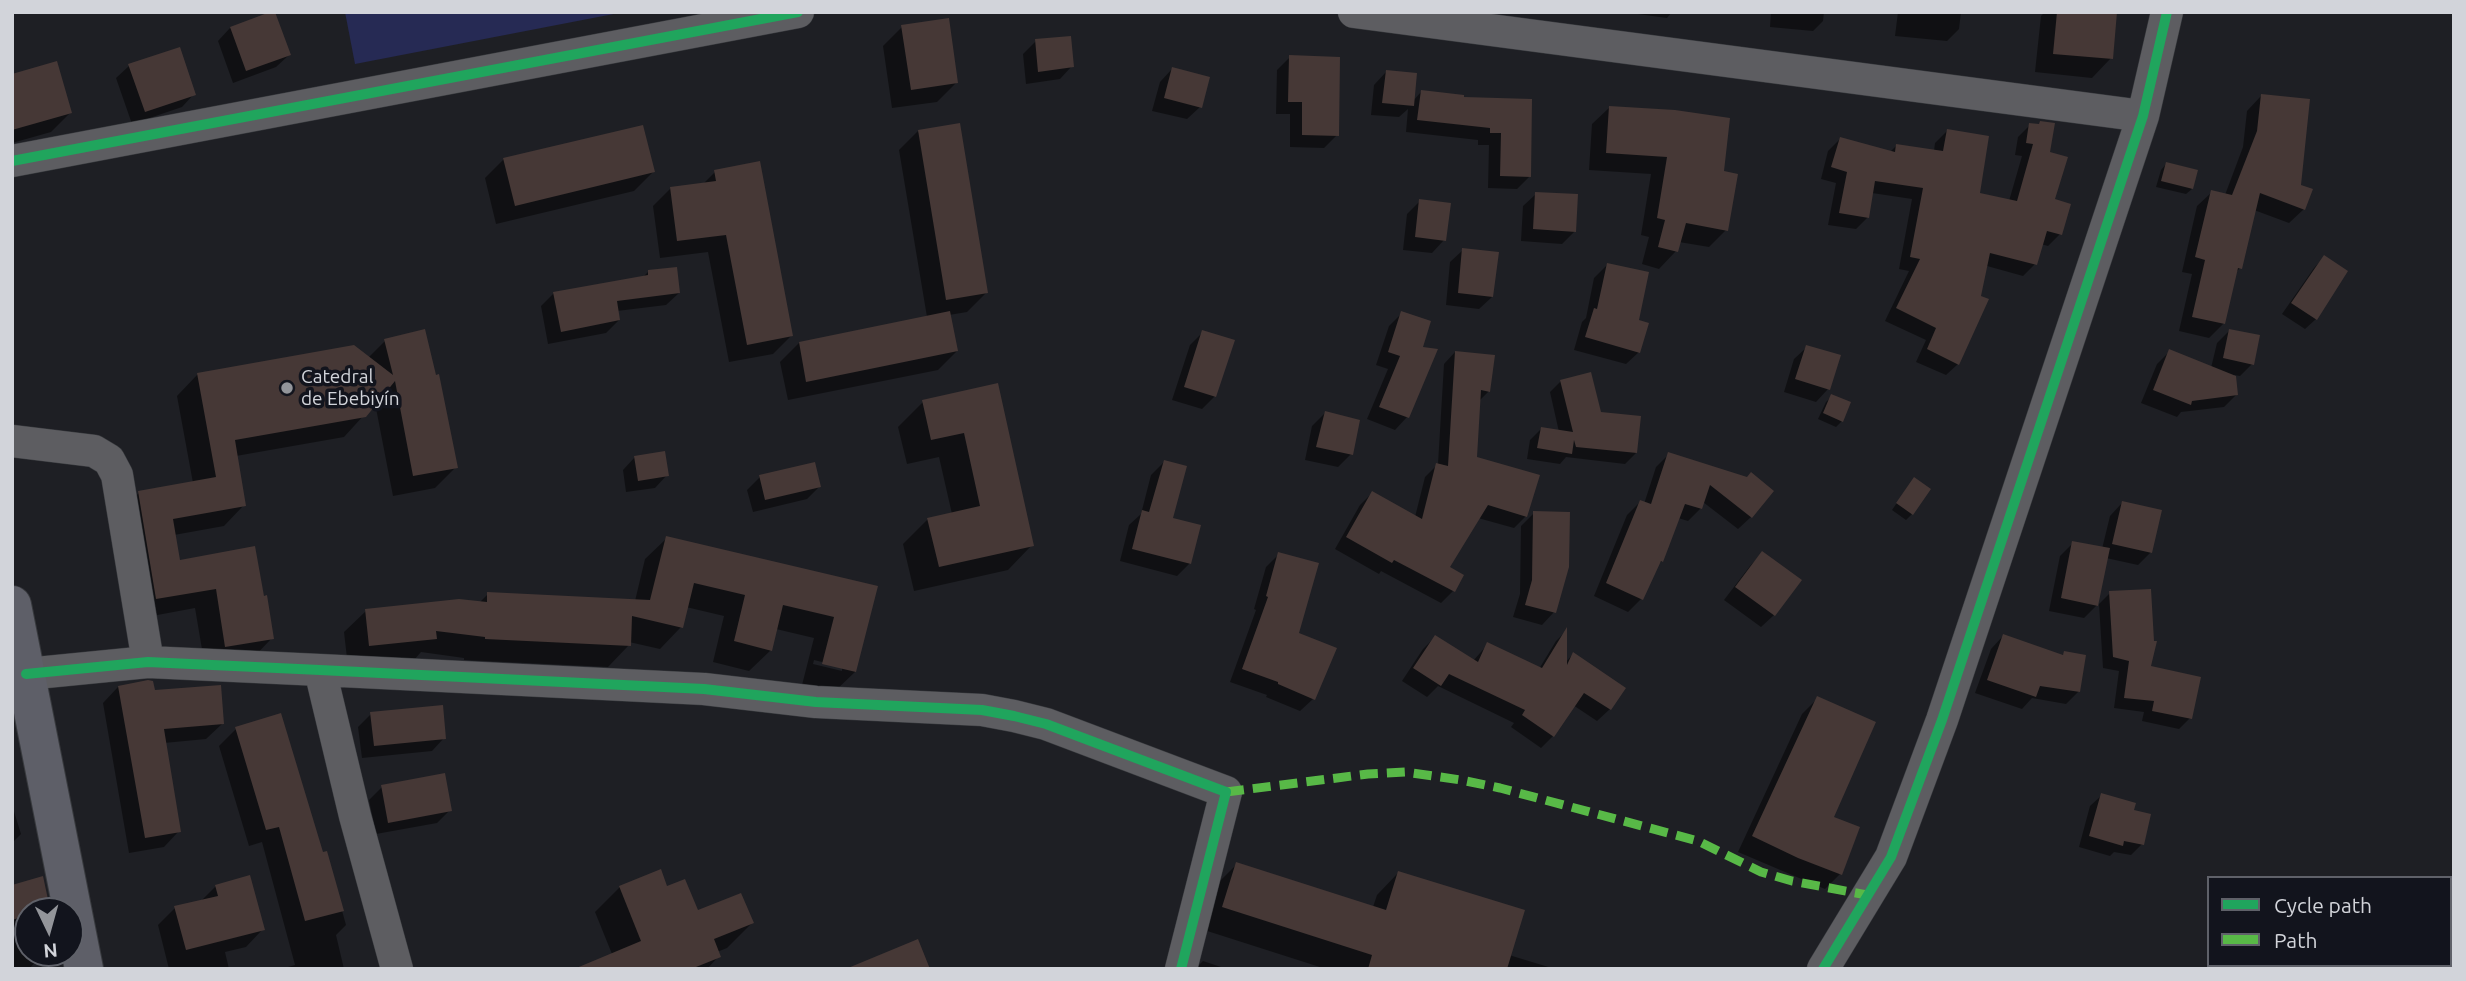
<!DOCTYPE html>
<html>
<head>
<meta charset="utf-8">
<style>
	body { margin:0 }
	#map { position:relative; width:2466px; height:981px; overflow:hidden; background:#1e1f24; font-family:Ubuntu,sans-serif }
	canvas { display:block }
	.frame { position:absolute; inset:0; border:14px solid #d2d4da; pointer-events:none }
	.legend { position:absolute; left:2207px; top:876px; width:245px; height:91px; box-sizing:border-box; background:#12141d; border:2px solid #5f6169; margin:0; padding:9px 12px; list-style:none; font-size:21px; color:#d2d4da }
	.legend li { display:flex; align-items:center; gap:14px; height:35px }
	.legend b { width:35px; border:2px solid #5f6169 }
	.north { position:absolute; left:14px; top:897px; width:70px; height:70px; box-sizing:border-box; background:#12141d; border:2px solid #5f6169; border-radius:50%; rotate:175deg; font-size:19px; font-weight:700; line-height:28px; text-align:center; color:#d2d4da }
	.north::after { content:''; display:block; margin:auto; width:24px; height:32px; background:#93959a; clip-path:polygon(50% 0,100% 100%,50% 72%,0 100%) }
</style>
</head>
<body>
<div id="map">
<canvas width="2466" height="981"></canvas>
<div class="frame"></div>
<ul class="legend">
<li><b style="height:9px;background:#20a55d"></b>Cycle path</li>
<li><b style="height:9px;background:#58b947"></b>Path</li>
</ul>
<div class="north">N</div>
</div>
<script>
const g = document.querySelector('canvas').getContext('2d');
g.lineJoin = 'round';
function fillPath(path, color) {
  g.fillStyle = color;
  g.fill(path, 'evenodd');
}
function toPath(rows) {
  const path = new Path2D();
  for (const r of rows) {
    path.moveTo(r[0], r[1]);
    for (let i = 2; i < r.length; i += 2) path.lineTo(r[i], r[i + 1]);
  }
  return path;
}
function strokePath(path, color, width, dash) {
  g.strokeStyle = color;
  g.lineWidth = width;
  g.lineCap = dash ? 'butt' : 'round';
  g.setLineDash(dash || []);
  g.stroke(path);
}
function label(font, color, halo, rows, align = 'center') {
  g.font = font + ' Ubuntu,sans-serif';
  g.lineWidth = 7;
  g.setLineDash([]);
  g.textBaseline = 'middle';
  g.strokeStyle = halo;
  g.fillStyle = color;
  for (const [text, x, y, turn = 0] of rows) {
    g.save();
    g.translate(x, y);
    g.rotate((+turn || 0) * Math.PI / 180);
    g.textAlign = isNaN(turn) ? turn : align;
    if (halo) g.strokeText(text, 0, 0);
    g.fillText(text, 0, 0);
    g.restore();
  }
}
fillPath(toPath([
	[345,12,624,12,355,64]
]), '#262a54');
fillPath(toPath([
	[1623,12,1672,12,1667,18],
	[1771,12,1824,12,1823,21,1813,31,1770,27],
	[1898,12,1961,12,1959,29,1947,41,1895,36],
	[2045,12,2116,12,2111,58,2092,78,2035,72,2041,16],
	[902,27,956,83,937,102,892,108,883,46],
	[230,28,289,55,276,67,233,83,218,41],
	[1036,41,1072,66,1060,79,1026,84,1023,54],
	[1290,57,1337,135,1324,148,1290,147,1290,114,1276,114,1277,70],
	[129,66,194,94,182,107,132,124,116,78],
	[1172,69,1200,107,1187,119,1152,111,1160,82],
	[1386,72,1413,101,1421,92,1462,99,1530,101,1530,176,1517,189,1488,188,1489,145,1478,145,1478,140,1406,132,1408,109,1399,117,1371,115,1374,85],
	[12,75,70,113,51,132,12,143],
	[2261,96,2299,186,2304,209,2289,223,2254,210,2240,268,2235,273,2224,323,2209,338,2179,331,2192,274,2182,272,2197,206,2212,192,2225,195,2243,147,2247,111],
	[1610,107,1722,173,1726,230,1709,247,1679,242,1676,251,1659,269,1642,264,1649,237,1641,235,1651,174,1589,170,1592,124],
	[2030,125,2048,154,2053,200,2060,234,2048,246,2041,244,2035,264,2023,276,1987,266,1958,364,1946,375,1916,362,1926,340,1885,321,1909,271,1899,269,1912,199,1872,193,1868,217,1856,229,1828,225,1836,183,1821,179,1828,151,1840,139,1890,152,1896,146,1934,151,1935,143,1947,131,1978,194,2009,201,2022,156,2015,155,2018,137],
	[918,131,986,293,967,312,949,315,957,351,938,370,788,400,780,362,799,343,927,317,899,150],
	[504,159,653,172,634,191,496,224,485,178],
	[2166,164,2192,189,2186,194,2156,187,2161,170],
	[715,172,791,336,773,354,729,362,708,252,660,258,653,206,671,188,702,185],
	[1536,194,1575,231,1562,244,1521,241,1523,206],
	[1420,201,1444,240,1432,253,1403,250,1407,214],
	[1463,250,1492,297,1479,309,1446,305,1450,262],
	[2324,257,2316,319,2305,329,2282,314,2314,268],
	[1607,265,1637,322,1639,352,1626,364,1574,350,1582,322,1586,318,1594,278],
	[648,272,679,293,666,305,617,311,619,320,606,333,548,344,541,306,554,293,643,277],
	[1402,313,1420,349,1435,350,1407,417,1395,430,1367,419,1388,369,1376,365,1389,326],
	[2229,331,2252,364,2240,376,2234,375,2236,395,2224,407,2181,412,2177,417,2141,403,2157,364,2170,351,2211,368,2217,343],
	[1203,332,1215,396,1202,409,1172,400,1190,345],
	[385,341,456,467,435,488,393,496,375,403,344,437,236,456,244,505,224,526,174,535,179,562,254,548,272,638,252,659,205,667,195,608,136,619,119,513,139,493,193,483,177,396,197,375,368,358],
	[1807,347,1828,389,1816,402,1784,392,1794,359],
	[1455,352,1489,391,1479,401,1476,458,1526,516,1514,528,1478,518,1448,568,1462,575,1453,591,1441,603,1381,571,1379,574,1335,549,1360,505,1372,493,1415,517,1425,477,1438,464,1444,364],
	[1561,381,1599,414,1636,453,1625,464,1566,457,1560,464,1527,459,1530,440,1541,429,1559,432,1550,392],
	[996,385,1032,545,1008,570,914,591,903,544,928,519,952,514,939,457,907,464,898,427,923,402],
	[1832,396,1842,421,1836,427,1818,419,1826,402],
	[1325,413,1351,454,1338,467,1305,460,1312,426],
	[1669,454,1747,479,1751,517,1738,529,1703,502,1701,508,1688,521,1678,518,1662,561,1657,565,1641,599,1628,612,1594,596,1627,515,1640,502,1644,504,1656,467],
	[635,457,667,475,655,488,626,492,623,470],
	[1164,462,1171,519,1190,563,1177,576,1120,561,1129,525,1141,514,1151,475],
	[760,477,819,487,807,499,753,512,747,490],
	[1909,485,1912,514,1906,520,1892,510],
	[2122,503,2151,552,2138,565,2106,558,2097,605,2084,618,2049,611,2060,556,2073,543,2102,549,2110,516],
	[1534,513,1554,612,1542,625,1513,617,1520,594,1521,526],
	[667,538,875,588,855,672,833,693,802,685,814,638,776,629,771,650,749,671,713,662,724,616,686,607,681,627,660,649,629,642,629,645,608,667,464,660,464,658,421,652,414,660,348,667,344,632,366,611,479,603,488,594,635,601,645,559],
	[814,660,842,667,842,671,813,664],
	[1762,553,1774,615,1761,627,1724,600,1750,566],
	[1279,554,1313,699,1300,711,1266,697,1267,695,1230,682,1256,610,1254,609,1266,567],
	[2110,593,2149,667,2190,718,2179,729,2142,721,2144,712,2114,708,2119,671,2103,668,2099,604],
	[1566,631,1565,663,1573,654,1624,688,1610,709,1597,721,1573,705,1553,736,1541,748,1511,727,1514,723,1438,686,1427,697,1402,681,1423,649,1435,637,1473,661,1488,644,1539,669,1556,641],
	[2003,636,2061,656,2065,653,2079,691,2066,704,2032,698,2022,709,1975,693,1991,649],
	[118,687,154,692,222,724,206,739,164,743,179,831,164,847,129,853,103,703],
	[1818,698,1840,874,1825,889,1738,852,1802,714],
	[371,714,444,738,432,751,362,758,358,727],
	[236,729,322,854,326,853,346,925,336,935,344,969,281,969,295,965,262,842,249,846,219,746],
	[382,787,450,810,437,823,376,834,369,800],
	[2102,795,2132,812,2142,844,2131,855,2114,852,2110,856,2079,847,2090,806],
	[12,805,21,834,12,843],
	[1237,864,1373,907,1377,895,1398,873,1509,955,1555,969,1326,969,1201,929,1215,886],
	[216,886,263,929,246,947,225,952,229,969,169,969,158,925,175,908,200,902],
	[12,887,48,908,45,911,28,911,28,925,25,926,28,933,28,953,36,953,38,959,29,969,12,969],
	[620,887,666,888,697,912,752,923,727,948,717,952,719,956,707,969,595,969,612,954,595,912],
	[1203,961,1227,969,1195,969]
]), '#0007');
fillPath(toPath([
	[270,12,275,12,291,55,246,71,230,27],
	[2057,12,2117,12,2113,59,2053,54],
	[949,18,958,83,911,90,901,25],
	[1071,36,1074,67,1038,72,1035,39],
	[180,47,196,95,145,112,128,64],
	[1289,55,1340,57,1339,136,1302,135,1302,102,1288,102],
	[57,61,72,113,12,130,12,74],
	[1172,67,1210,77,1202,108,1164,98],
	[1386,70,1417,73,1414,106,1382,103],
	[1421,90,1464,95,1464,97,1532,99,1531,177,1500,176,1501,133,1490,133,1490,128,1417,120],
	[2261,94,2310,99,2301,185,2313,189,2305,210,2260,193,2242,269,2238,268,2225,324,2192,317,2205,260,2195,257,2211,190,2232,195,2257,131],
	[1609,106,1675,110,1730,118,1724,171,1738,174,1728,231,1686,223,1678,252,1658,247,1665,220,1657,218,1667,157,1606,153],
	[2040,121,2055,123,2050,152,2068,157,2055,199,2071,204,2062,235,2047,231,2037,265,1990,253,1981,296,1989,299,1959,365,1927,349,1936,328,1896,308,1920,259,1910,257,1923,188,1875,181,1869,218,1839,213,1847,172,1831,167,1840,137,1895,152,1896,144,1943,151,1947,129,1989,136,1980,193,2017,201,2033,144,2026,143,2029,123,2039,124],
	[960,123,988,293,946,300,918,130],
	[643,125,655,172,515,206,503,158],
	[760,161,793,336,747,345,726,235,677,241,670,187,716,181,714,170],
	[2166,162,2198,170,2193,189,2161,181],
	[1535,192,1578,194,1576,232,1533,229],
	[1419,199,1451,203,1446,241,1415,237],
	[1462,248,1499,252,1493,297,1458,293],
	[2324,255,2348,271,2317,320,2291,303],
	[1607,263,1649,272,1639,320,1649,323,1640,353,1585,337,1594,308,1597,309],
	[677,267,680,293,617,301,620,320,561,332,553,292,648,275,648,270],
	[950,311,958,351,806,382,799,342],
	[1401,311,1431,321,1423,347,1438,349,1409,418,1379,407,1400,356,1388,352],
	[425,329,436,375,439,374,458,468,413,476,395,381,366,417,235,440,246,506,173,519,180,560,255,546,264,596,267,595,274,639,225,647,216,589,156,599,138,491,216,477,197,373,354,345,393,375,384,339],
	[2229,329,2260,335,2254,365,2223,358],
	[1202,330,1235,340,1216,397,1184,387],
	[1806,345,1841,355,1830,390,1795,379],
	[2169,349,2236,376,2238,395,2192,401,2191,405,2153,390],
	[1455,351,1495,355,1490,392,1481,390,1477,457,1540,475,1527,517,1488,505,1450,567,1464,575,1455,592,1394,560,1392,563,1346,537,1372,491,1422,519,1436,463,1448,466],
	[1591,372,1601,412,1641,416,1637,453,1576,447,1574,440,1572,454,1537,448,1541,427,1573,432,1560,380],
	[998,383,1034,546,939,567,927,518,980,506,964,433,931,440,922,400],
	[1831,394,1851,402,1843,422,1823,413],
	[1325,411,1360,420,1353,455,1316,447],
	[665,451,669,476,638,481,634,456],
	[1668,452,1747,477,1751,472,1774,491,1752,518,1710,485,1702,509,1685,504,1663,562,1661,561,1643,600,1606,583,1640,500,1651,504],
	[1164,460,1187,466,1173,518,1201,525,1191,564,1132,549,1142,510,1149,512],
	[815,462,821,487,765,500,759,475],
	[1914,477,1931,489,1913,515,1896,503],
	[2122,501,2162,510,2152,553,2112,544],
	[1533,511,1570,512,1569,567,1556,613,1525,605,1532,580],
	[666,536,878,586,856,672,822,664,834,617,783,605,772,651,734,641,745,595,694,583,683,628,632,616,631,646,485,639,485,637,436,631,437,639,369,646,365,609,459,599,487,602,487,592,650,600],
	[2072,541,2110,548,2098,606,2061,598],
	[1762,551,1802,580,1775,616,1735,587],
	[1278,552,1319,563,1299,633,1337,648,1315,700,1278,684,1278,682,1242,669,1268,597,1266,596],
	[2151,589,2154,641,2157,641,2151,666,2201,677,2192,719,2152,711,2154,701,2124,698,2129,661,2113,657,2109,591],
	[1567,627,1567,665,1573,652,1626,688,1611,710,1584,693,1554,737,1522,715,1525,710,1449,674,1441,686,1413,668,1435,635,1478,662,1487,642,1542,668],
	[2003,634,2063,655,2064,651,2086,655,2080,692,2040,686,2036,697,1987,680],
	[148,680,153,681,155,690,221,685,224,724,164,729,181,832,145,838,118,686],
	[1817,696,1876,722,1834,817,1860,827,1842,875,1798,858,1752,836],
	[443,705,446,739,374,746,370,712],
	[281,713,323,852,327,851,344,911,305,921,279,827,266,830,235,727],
	[445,773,452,811,388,823,381,785],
	[2101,793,2136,803,2134,810,2151,814,2144,845,2124,841,2123,846,2089,836],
	[1236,862,1386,910,1398,871,1525,910,1507,969,1368,969,1372,955,1222,907],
	[661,869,667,886,685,879,698,910,741,893,754,923,714,939,721,957,691,969,574,969,641,941,619,886],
	[250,875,265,930,186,950,174,906,218,896,215,885],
	[43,876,50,909,28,911,28,915,12,920,12,885],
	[918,939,930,969,848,969,848,968]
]), '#463836');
const minor = toPath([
	[1354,12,2143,116],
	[12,161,798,12],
	[12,441,94,451,109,460,117,475,148,662],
	[320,670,355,816,397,969],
	[26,674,148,662,320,670,704,689,816,702,982,710,1014,716,1046,724,1226,792,1181,969],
	[1823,969,1891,857,1942,720,2143,116,2167,12]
]);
const major = toPath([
	[12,605,84,969]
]);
strokePath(minor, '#383a3e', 33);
strokePath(major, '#383a3e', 40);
strokePath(minor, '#5d5d61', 32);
strokePath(major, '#5e5f68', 38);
strokePath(toPath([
	[1226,792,1368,774,1405,772,1461,780,1500,788,1698,841,1761,872,1792,881,1867,895]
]), '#58b947', 9, [18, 9]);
strokePath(toPath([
	[12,161,798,12],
	[26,674,148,662,320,670,704,689,816,702,982,710,1014,716,1046,724,1226,792,1181,969],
	[1823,969,1891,857,1942,720,2143,116,2167,12]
]), '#20a55d', 10);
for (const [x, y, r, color] of [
	[287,388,7,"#93959a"]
]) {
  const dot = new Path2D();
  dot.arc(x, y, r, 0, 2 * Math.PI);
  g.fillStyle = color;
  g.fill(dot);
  strokePath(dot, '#12141d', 2.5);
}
label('19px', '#d2d4da', '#12141d', [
	["Catedral",301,377],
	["de Ebebiyín",301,399]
], 'left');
</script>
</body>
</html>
